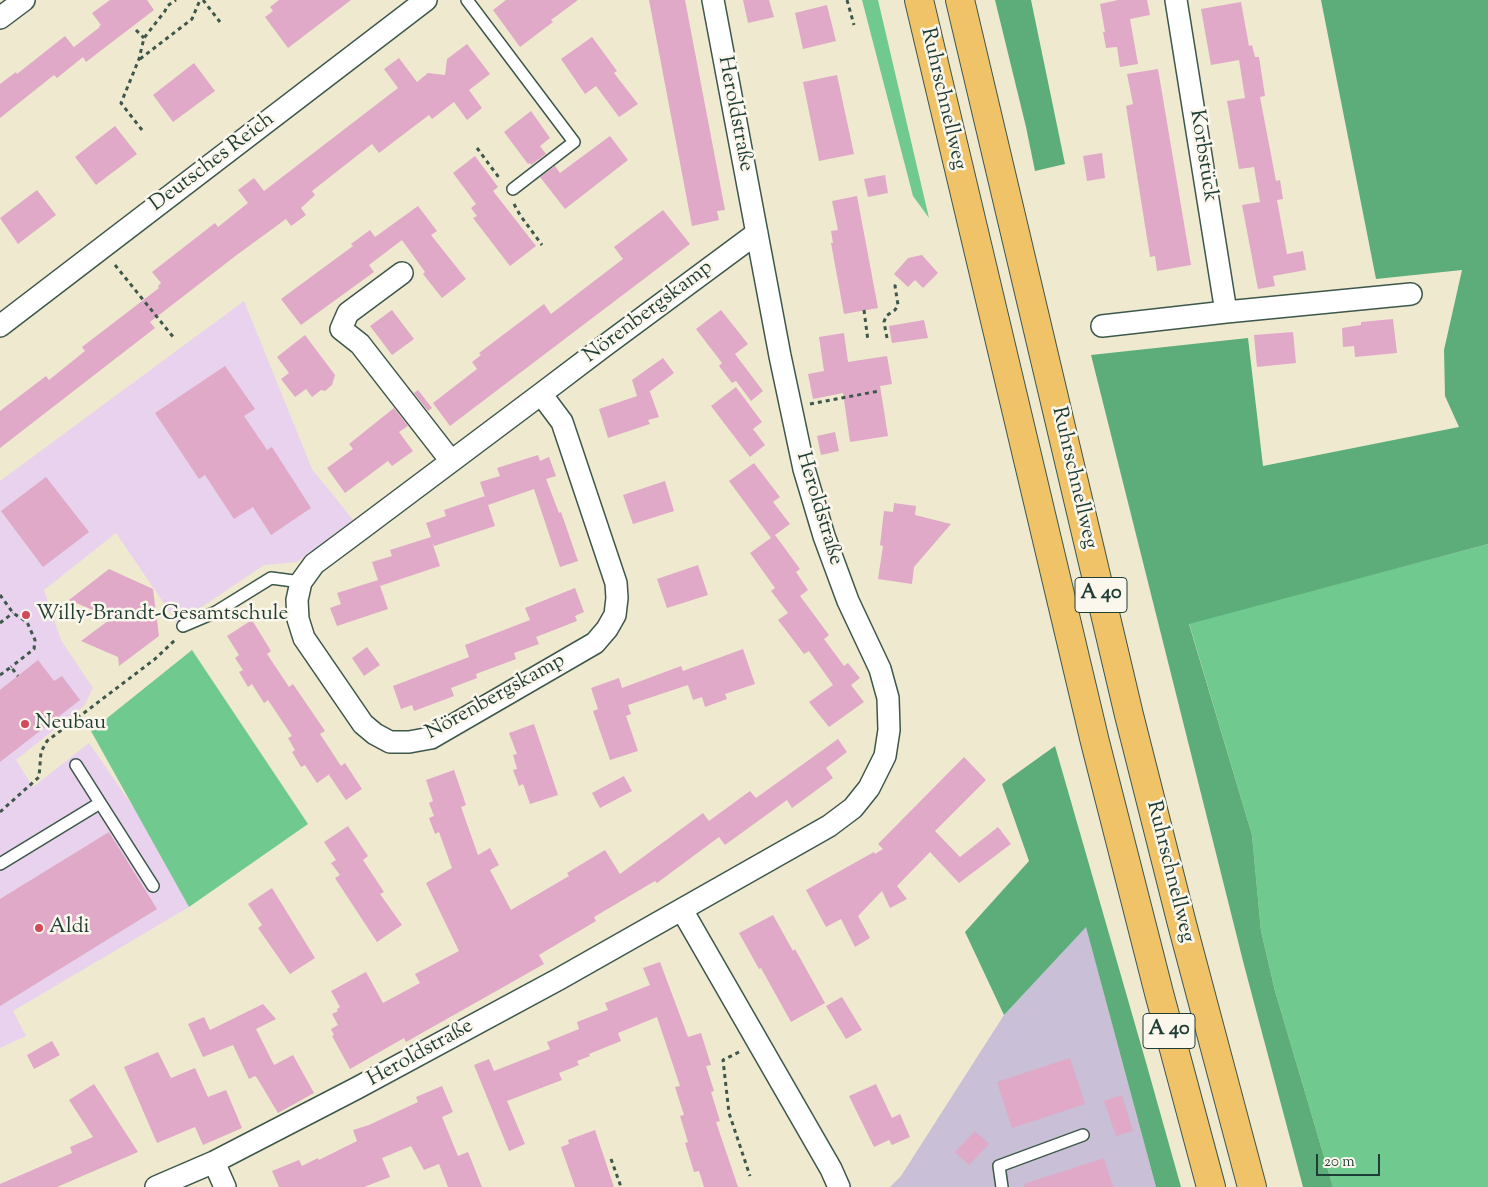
<!DOCTYPE html>
<html>
<head>
<meta charset="utf-8">
<style>
	body { margin:0 }
	#map { position:relative; width:1488px; height:1187px; overflow:hidden; background:#efe9d0; font-family:"Sorts Mill Goudy",serif }
	canvas { display:block }
	.scale { position:absolute; left:1316px; top:1154px; width:64px; height:22px; box-sizing:border-box; border:2px solid #1f3d34; border-top:0; padding-left:6px; font-size:15px; line-height:18px; white-space:nowrap; color:#1f3d34; -webkit-text-stroke:4px #fbf7ec; paint-order:stroke }
</style>
</head>
<body>
<div id="map">
<canvas width="1488" height="1187"></canvas>
<div class="scale">20 m</div>
</div>
<script>
const g = document.querySelector('canvas').getContext('2d');
g.lineJoin = 'round';
function fillPath(path, color) {
  g.fillStyle = color;
  g.fill(path, 'evenodd');
}
function toPath(rows) {
  const path = new Path2D();
  for (const r of rows) {
    path.moveTo(r[0], r[1]);
    for (let i = 2; i < r.length; i += 2) path.lineTo(r[i], r[i + 1]);
  }
  return path;
}
function strokePath(path, color, width, dash) {
  g.strokeStyle = color;
  g.lineWidth = width;
  g.lineCap = dash ? 'butt' : 'round';
  g.setLineDash(dash || []);
  g.stroke(path);
}
function label(font, color, halo, rows, align = 'center') {
  g.font = font + ' "Sorts Mill Goudy",serif';
  g.lineWidth = 5;
  g.setLineDash([]);
  g.textBaseline = 'middle';
  g.strokeStyle = halo;
  g.fillStyle = color;
  for (const [text, x, y, turn = 0] of rows) {
    g.save();
    g.translate(x, y);
    g.rotate((+turn || 0) * Math.PI / 180);
    g.textAlign = isNaN(turn) ? turn : align;
    if (halo) g.strokeText(text, 0, 0);
    g.fillText(text, 0, 0);
    g.restore();
  }
}
fillPath(toPath([
	[244,301,312,469,353,520,297,562,264,565,206,604,178,624,116,533,44,590,61,640,93,688,84,706,16,760,33,787,89,743,138,814,189,907,13,1011,26,1036,0,1048,0,481]
]), '#e8d2ee');
fillPath(toPath([
	[1086,926,1156,1187,890,1187,901,1176,1004,1015]
]), '#c9bfd7');
fillPath(toPath([
	[862,0,878,0,929,218,913,196],
	[1488,544,1488,1187,1333,1187,1275,991,1261,931,1252,835,1189,623],
	[192,650,308,824,189,907,91,731]
]), '#70c98f');
fillPath(toPath([
	[995,0,1031,0,1065,164,1035,171,1026,127],
	[1321,0,1488,0,1488,544,1189,624,1252,835,1261,931,1275,991,1333,1187,1303,1187,1244,965,1091,355,1248,338,1263,466,1459,427,1445,396,1444,350,1462,270,1376,279],
	[1055,746,1147,1066,1181,1187,1156,1187,1086,927,1004,1015,965,932,1029,861,1002,784]
]), '#5cad7a');
fillPath(toPath([
	[110,0,147,0,154,10,86,62,83,57,57,78,54,75,0,118,0,84,16,72,17,74,65,36,77,51,74,47,100,27,99,26,101,25,92,13],
	[279,0,351,0,288,48,265,17,273,11,270,7],
	[506,0,578,0,551,20,553,22,520,47,493,10],
	[649,0,685,0,725,210,717,211,719,220,692,226],
	[743,0,769,0,774,17,748,23],
	[1118,0,1147,0,1150,15,1130,19,1138,64,1120,67,1117,47,1106,48,1103,32,1105,32,1100,4],
	[1241,2,1249,46,1252,45,1255,57,1259,57,1265,96,1260,97,1276,181,1280,180,1283,199,1277,200,1287,254,1303,251,1306,270,1273,276,1275,286,1258,289,1242,205,1260,202,1254,167,1239,169,1227,101,1245,98,1239,60,1211,65,1201,9],
	[827,5,836,41,803,49,795,13],
	[592,37,617,71,614,73,638,104,619,117,596,86,585,94,561,59],
	[467,44,490,74,469,90,482,108,467,120,454,102,432,119,429,115,379,153,372,144,312,191,315,195,301,208,306,215,291,226,286,219,238,254,150,322,155,328,0,448,0,411,46,376,49,380,85,351,82,347,159,288,158,286,161,283,152,272,215,223,218,227,248,203,238,190,254,178,264,191,398,88,384,69,399,58,417,82,428,73,445,75,447,59],
	[194,63,215,91,173,122,153,95],
	[1158,69,1191,265,1157,271,1155,256,1150,257,1126,106,1133,104,1127,74],
	[837,75,854,154,819,161,803,82],
	[531,111,550,138,540,146,546,154,531,165,530,163,528,164,504,132],
	[115,126,137,154,96,185,75,157],
	[610,136,628,160,565,209,540,177,555,166,560,173],
	[1102,153,1105,178,1087,181,1083,156],
	[475,156,498,187,493,191,536,246,510,266,473,218,477,216,471,208,476,204,453,173],
	[885,175,888,193,868,197,864,179],
	[37,190,56,215,18,244,0,218],
	[857,196,878,308,844,314,831,243,833,243,831,231,838,230,832,201],
	[418,206,437,231,431,235,466,279,442,298,423,274,425,272,402,240,369,265,374,272,301,325,281,299,353,246,351,244,370,230,375,237],
	[663,210,690,244,450,426,433,403,477,369,472,362,481,355,479,353,544,304,551,314,623,259,614,247],
	[922,255,938,273,923,288,915,280,908,287,894,274,908,258],
	[392,310,414,339,392,355,370,326],
	[721,310,748,344,735,354,763,391,751,401,736,381,732,383,719,366,722,363,696,329],
	[1393,319,1397,353,1355,357,1354,346,1343,347,1342,328,1361,325,1361,322],
	[924,320,928,338,892,343,889,326],
	[1293,332,1296,363,1257,367,1254,335],
	[844,333,848,362,887,356,892,384,880,386,888,436,850,442,843,393,813,399,808,374,824,371,819,337],
	[305,335,335,375,332,385,325,391,321,390,312,397,306,389,295,397,281,379,289,373,277,357],
	[663,358,674,373,649,392,650,392,659,417,648,420,650,424,608,438,599,409,637,396,632,380],
	[225,366,255,409,244,416,267,450,272,447,311,508,271,535,253,507,234,519,205,475,199,479,155,413],
	[736,387,762,422,753,429,765,445,750,457,711,406],
	[418,390,432,408,428,411,414,393],
	[394,408,408,426,399,432,413,451,392,466,388,461,345,493,327,468,353,449,349,444],
	[835,432,839,451,821,455,817,436],
	[538,455,540,461,549,457,556,476,546,479,559,513,561,512,578,561,560,567,534,489,488,505,495,526,434,546,432,542,440,566,380,586,372,562,392,556,390,550,431,537,426,523,446,516,444,510,485,496,486,500,480,482,500,476,497,468],
	[754,463,780,497,773,502,790,524,771,538,729,481],
	[46,477,89,532,43,567,1,511],
	[665,481,674,511,633,524,623,495],
	[894,503,916,506,915,515,951,524,914,567,912,584,878,579,883,546,880,545,884,511,893,512],
	[775,535,800,569,796,572,808,590,800,596,829,635,824,639,844,666,848,663,860,678,851,685,864,702,829,727,809,702,833,685,809,651,804,654,778,620,788,613,771,591,775,588,750,553],
	[698,565,708,595,667,608,657,579],
	[109,569,153,589,159,636,119,666,118,657,81,641,112,618,69,600],
	[378,580,388,609,337,626,330,608,341,604,337,593],
	[575,588,584,612,575,616,577,621,536,637,539,644,514,653,516,659,476,674,477,678,451,688,454,696,414,711,412,705,401,709,393,686,469,657,465,645,530,620,525,608],
	[252,620,271,651,267,654,289,687,293,684,325,731,320,734,341,766,345,763,362,789,346,800,329,775,331,773,317,783,305,765,301,767,292,752,295,750,288,738,292,736,268,700,264,703,252,684,248,687,239,672,243,670,235,658,239,655,227,636],
	[367,647,380,665,364,676,352,658],
	[743,649,755,684,725,694,727,699,705,707,702,697,693,700,688,685,628,705,631,714,626,716,638,751,610,760,593,711,598,709,591,688,619,678,622,688,681,666,683,671],
	[38,660,54,681,62,676,80,700,0,762,0,690],
	[534,724,558,795,530,804,523,784,519,786,513,770,517,769,513,755,517,754,509,733],
	[838,739,847,752,826,768,833,778,792,808,787,800,725,845,719,837,657,883,655,881,594,917,596,921,539,955,544,964,406,1042,404,1038,350,1069,349,1067,332,1036,334,1035,331,1029,338,1025,332,1014,338,1011,337,1009,340,1007,331,991,366,972,383,1003,420,983,415,974,459,951,426,883,452,868,439,832,435,834,429,818,434,816,429,803,433,801,426,780,454,770,466,805,461,807,478,855,490,848,499,865,490,870,511,910,569,876,567,873,605,850,620,874,703,813,709,821,750,791,756,798],
	[964,757,986,780,935,831,960,857,998,827,1011,844,959,883,930,852,897,886,907,899,890,908,882,891,858,916,870,938,855,947,841,919,826,927,806,890,874,852,875,854,883,849,878,844],
	[624,776,632,791,600,808,592,793],
	[348,826,368,856,363,860,384,892,380,894,402,925,377,942,335,878,340,875,331,863,336,860,324,842],
	[109,832,157,909,0,1006,0,899],
	[272,888,315,958,290,974,258,928,262,925,248,904],
	[773,915,793,951,795,949,825,1003,791,1022,761,968,759,969,739,933],
	[660,962,688,1037,701,1033,711,1065,706,1066,714,1091,711,1092,720,1121,716,1122,738,1187,704,1187,699,1171,694,1172,685,1143,688,1142,680,1116,684,1115,675,1087,680,1086,657,1017,618,1033,621,1041,589,1054,590,1056,577,1061,579,1065,559,1073,562,1080,507,1101,525,1144,509,1151,474,1065,489,1059,494,1071,550,1049,547,1042,579,1029,577,1022,608,1010,605,1003,650,985,643,968],
	[842,997,862,1030,846,1039,826,1006],
	[263,1004,276,1019,256,1029,274,1065,293,1055,314,1093,278,1113,257,1078,255,1076,249,1079,233,1045,203,1057,188,1024,204,1017,210,1030],
	[52,1041,60,1055,34,1069,27,1055],
	[158,1052,171,1078,195,1068,208,1097,226,1090,242,1128,203,1145,195,1127,157,1143,124,1067],
	[1070,1058,1085,1104,1012,1128,997,1082],
	[94,1084,138,1152,57,1187,0,1187,0,1184,72,1153,70,1147,93,1137,69,1100],
	[876,1084,892,1118,900,1114,910,1137,892,1145,889,1140,874,1147,849,1096],
	[442,1086,453,1112,442,1117,458,1156,468,1152,482,1187,448,1187,439,1164,424,1170,411,1146,382,1158,390,1177,364,1187,279,1187,272,1171,299,1160,302,1166,318,1158,319,1160,357,1141,353,1130,369,1125,418,1102,416,1097],
	[1122,1095,1133,1131,1116,1136,1104,1101],
	[595,1130,614,1187,575,1187,561,1147,569,1144,568,1140],
	[975,1131,989,1144,969,1165,955,1152],
	[1104,1158,1113,1187,1025,1187,1024,1184]
]), '#dfa9c7');
const lane = toPath([
	[467,0,574,142,513,189],
	[183,626,216,612,271,578,301,582],
	[76,765,153,886],
	[0,864,100,803],
	[1002,1187,999,1166,1083,1135]
]);
const street = toPath([
	[1176,0,1226,312,1411,294],
	[0,18,24,0],
	[402,273,348,313,341,329,360,344,451,461],
	[0,326,426,0],
	[1102,326,1226,312],
	[541,394,562,422,616,583,617,598,615,615,607,629,595,643,431,738,409,742,390,742,375,734,363,724,304,638,298,619,297,600,301,582,314,564,361,529,541,394,603,347,757,233],
	[682,910,831,1169,839,1187],
	[214,1162,225,1187],
	[156,1187,214,1162,357,1088,559,979,829,826,853,808,869,788,885,756,889,730,888,698,880,669,848,601,824,536,804,469,780,356,713,0]
]);
const highway = toPath([
	[919,0,1095,742,1159,993,1211,1187],
	[960,0,1129,715,1182,924,1252,1187]
]);
strokePath(lane, '#3e574b', 14);
strokePath(street, '#3e574b', 24);
strokePath(highway, '#3e574b', 30);
strokePath(toPath([
	[203,0,220,22],
	[847,0,854,25],
	[136,30,144,38],
	[140,59,192,19,200,0],
	[142,130,121,103,139,59,144,38,165,11,167,6,176,0],
	[477,148,500,179],
	[514,204,520,215,542,245],
	[115,265,174,338],
	[864,310,868,341],
	[887,338,884,322,886,316,895,310,898,305,895,286,897,281],
	[810,404,879,391],
	[0,595,13,613,27,622,35,640,34,649,11,667],
	[0,623,13,613],
	[0,675,11,667,18,676],
	[0,812,39,777,41,752,47,741,155,659,176,639],
	[739,1052,723,1060,729,1113,750,1176],
	[611,1159,621,1187]
]), '#3e574b', 3, [4, 4]);
strokePath(lane, '#fff', 11);
strokePath(street, '#fff', 21);
strokePath(highway, '#f1c369', 28);
for (const [x, y, r, color] of [
	[26,615,5,"#d1495b"],
	[25,724,5,"#d1495b"],
	[39,928,5,"#d1495b"]
]) {
  const dot = new Path2D();
  dot.arc(x, y, r, 0, 2 * Math.PI);
  g.fillStyle = color;
  g.fill(dot);
  strokePath(dot, '#fbf7ec', 2);
}
for (const [x, y, w] of [
	[1101,595,52],
	[1169,1031,52]
]) {
  const box = new Path2D();
  box.roundRect(x - w / 2, y - 17.5, w, 35, 4);
  g.fillStyle = '#fbf7ec';
  g.fill(box);
  strokePath(box, '#1f3d34', 1);
}
label('bold 20px', '#1f3d34', null, [
	["A 40",1101,595],
	["A 40",1169,1031]
]);
label('21px', '#1f3d34', '#fbf7ec', [
	["Ruhrschnellweg",942,99,77],
	["Heroldstraße",734,114,79],
	["Korbstück",1202,156,81],
	["Deutsches Reich",213,163,-37],
	["Nörenbergskamp",649,313,-37],
	["Ruhrschnellweg",1073,478,77],
	["Heroldstraße",818,509,73],
	["Nörenbergskamp",496,698,-29],
	["Ruhrschnellweg",1169,872,76],
	["Heroldstraße",421,1054,-29]
]);
label('21px', '#1f3d34', '#fbf7ec', [
	["Willy-Brandt-Gesamtschule",36,615],
	["Neubau",35,724],
	["Aldi",49,928]
], 'left');
</script>
</body>
</html>
